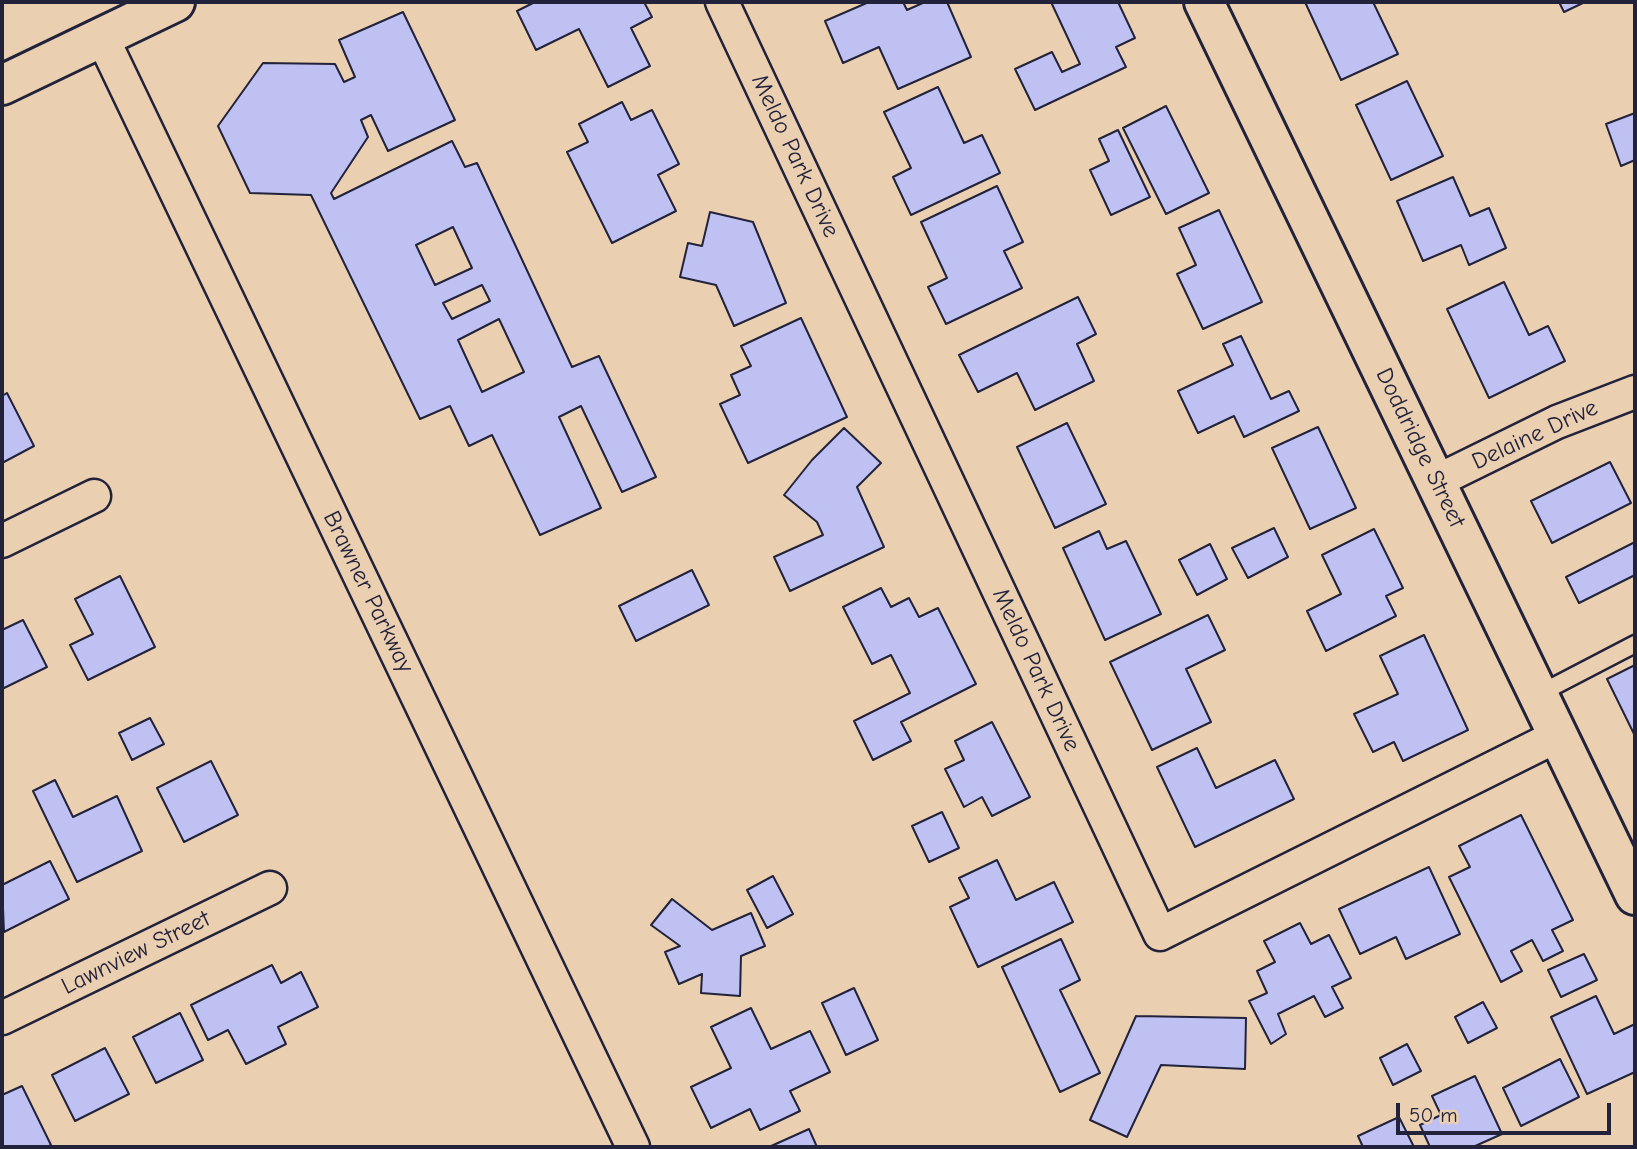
<!DOCTYPE html>
<html>
<head>
<meta charset="utf-8">
<style>
	body { margin:0 }
	#map { position:relative; width:1637px; height:1149px; overflow:hidden; background:#eacfb1; font-family:"Comic Neue",sans-serif }
	canvas { display:block }
	.frame { position:absolute; inset:0; border:4px solid #22223b; pointer-events:none }
	.scale { position:absolute; left:1396px; top:1103px; width:215px; height:32px; box-sizing:border-box; border:4px solid #22223b; border-top:0; padding-left:9px; font-size:21px; line-height:24px; white-space:nowrap; color:#22223b; -webkit-text-stroke:5px #eacfb1; paint-order:stroke }
</style>
</head>
<body>
<div id="map">
<canvas width="1637" height="1149"></canvas>
<div class="frame"></div>
<div class="scale">50 m</div>
</div>
<script>
const g = document.querySelector('canvas').getContext('2d');
g.lineJoin = 'round';
function fillPath(path, color) {
  g.fillStyle = color;
  g.fill(path, 'evenodd');
}
function toPath(rows) {
  const path = new Path2D();
  for (const r of rows) {
    path.moveTo(r[0], r[1]);
    for (let i = 2; i < r.length; i += 2) path.lineTo(r[i], r[i + 1]);
  }
  return path;
}
function strokePath(path, color, width, dash) {
  g.strokeStyle = color;
  g.lineWidth = width;
  g.lineCap = dash ? 'butt' : 'round';
  g.setLineDash(dash || []);
  g.stroke(path);
}
function label(font, color, halo, rows, align = 'center') {
  g.font = font + ' "Comic Neue",sans-serif';
  g.lineWidth = 5;
  g.setLineDash([]);
  g.textBaseline = 'middle';
  g.strokeStyle = halo;
  g.fillStyle = color;
  for (const [text, x, y, turn = 0] of rows) {
    g.save();
    g.translate(x, y);
    g.rotate((+turn || 0) * Math.PI / 180);
    g.textAlign = isNaN(turn) ? turn : align;
    if (halo) g.strokeText(text, 0, 0);
    g.fillText(text, 0, 0);
    g.restore();
  }
}
const building = toPath([
	[535,2,644,2,652,17,631,28,650,66,608,87,579,29,536,50,517,11,535,2],
	[869,2,903,2,907,10,925,2,947,2,971,57,898,89,879,47,843,63,825,21,869,2],
	[1051,2,1118,2,1135,38,1116,47,1126,67,1035,110,1015,69,1052,52,1062,72,1080,64,1051,2],
	[1305,2,1373,2,1398,54,1341,80,1305,2],
	[1559,2,1585,2,1564,12,1559,2],
	[403,12,455,120,388,151,371,115,361,120,368,137,331,193,334,199,452,141,465,167,477,163,572,367,599,356,656,477,622,492,581,406,559,417,601,508,540,535,492,435,469,446,450,406,420,419,311,195,250,193,218,126,263,63,335,64,344,82,355,77,339,40,403,12],
	[453,227,472,268,435,285,416,245,453,227],
	[482,285,490,301,452,319,443,303,482,285],
	[499,319,524,372,482,392,458,340,499,319],
	[1407,81,1443,156,1391,180,1356,105,1407,81],
	[938,87,964,143,982,135,1000,173,911,215,893,177,911,168,884,112,938,87],
	[622,102,631,120,652,110,679,164,658,175,676,211,612,243,567,152,588,142,579,124,622,102],
	[1166,106,1209,193,1166,214,1123,128,1166,106],
	[1635,113,1635,160,1621,166,1606,124,1635,113],
	[1118,130,1150,197,1111,215,1090,170,1109,161,1099,139,1118,130],
	[1453,177,1470,216,1489,208,1506,248,1469,265,1461,245,1423,261,1397,201,1453,177],
	[997,186,1023,242,1004,251,1022,288,946,324,928,287,947,278,921,222,997,186],
	[1219,210,1262,302,1203,329,1177,274,1196,265,1179,228,1219,210],
	[710,212,753,222,786,303,734,326,716,285,680,277,688,243,702,246,710,212],
	[1504,282,1529,335,1548,326,1565,361,1489,398,1447,309,1504,282],
	[1078,297,1096,334,1077,344,1094,381,1035,410,1017,373,978,392,959,355,1078,297],
	[801,318,847,417,748,463,720,404,740,395,731,375,751,366,741,346,801,318],
	[1241,336,1271,399,1289,391,1299,411,1244,437,1234,416,1198,433,1178,391,1233,365,1223,344,1241,336],
	[7,393,34,446,2,463,2,396,7,393],
	[1067,423,1106,504,1055,528,1017,447,1067,423],
	[1318,427,1356,508,1310,529,1272,448,1318,427],
	[844,428,881,463,857,487,884,547,790,591,774,557,823,535,817,522,784,495,812,460,844,428],
	[1610,462,1631,503,1552,543,1531,501,1610,462],
	[1274,528,1288,557,1248,578,1232,548,1274,528],
	[1374,529,1403,588,1386,596,1396,616,1326,651,1307,611,1341,594,1322,555,1374,529],
	[1099,531,1107,549,1126,541,1161,614,1105,640,1063,548,1099,531],
	[1635,542,1635,575,1579,603,1566,577,1635,542],
	[1210,544,1227,579,1197,595,1179,560,1210,544],
	[692,570,709,605,636,641,619,606,692,570],
	[120,576,155,647,88,680,70,645,93,634,75,599,120,576],
	[881,588,891,607,909,598,919,617,938,608,976,684,901,722,911,741,873,760,854,721,910,693,891,655,872,664,843,607,881,588],
	[1208,615,1225,650,1186,669,1211,722,1152,750,1110,662,1208,615],
	[23,620,47,667,2,689,2,630,23,620],
	[1424,635,1468,730,1403,761,1394,742,1373,752,1354,714,1398,694,1380,656,1424,635],
	[1635,665,1635,736,1607,679,1635,665],
	[150,718,164,744,132,760,119,733,150,718],
	[992,722,1030,797,992,816,982,797,964,807,945,769,964,760,955,741,992,722],
	[1197,748,1216,788,1275,760,1294,799,1195,847,1157,767,1197,748],
	[211,761,238,815,184,842,157,788,211,761],
	[55,780,73,817,117,796,142,851,77,882,33,791,55,780],
	[942,812,959,848,929,862,912,826,942,812],
	[1521,815,1573,920,1552,930,1563,951,1543,961,1532,940,1511,951,1522,971,1501,982,1449,877,1470,867,1459,846,1521,815],
	[997,860,1016,900,1054,882,1073,922,978,967,950,907,969,898,959,878,997,860],
	[50,861,69,899,4,932,2,885,50,861],
	[1429,867,1460,934,1406,959,1396,937,1360,954,1339,909,1429,867],
	[773,876,793,914,767,928,747,890,773,876],
	[672,899,712,930,751,913,765,946,741,956,740,996,701,993,702,974,679,984,665,952,680,946,651,925,672,899],
	[1300,923,1311,944,1329,935,1351,978,1332,987,1343,1008,1325,1017,1314,996,1278,1014,1286,1034,1271,1044,1249,1001,1267,993,1257,971,1275,962,1264,941,1300,923],
	[1061,939,1080,980,1060,990,1100,1073,1060,1092,1002,967,1061,939],
	[1584,954,1597,980,1561,997,1548,970,1584,954],
	[272,965,281,983,301,972,318,1007,278,1027,286,1044,246,1064,228,1030,208,1040,191,1005,272,965],
	[854,988,878,1040,846,1055,822,1003,854,988],
	[1596,996,1614,1034,1635,1024,1635,1072,1587,1094,1551,1017,1596,996],
	[1483,1002,1497,1028,1468,1043,1455,1017,1483,1002],
	[751,1008,771,1049,810,1031,830,1072,790,1091,800,1111,760,1130,750,1109,711,1128,691,1087,731,1068,711,1027,751,1008],
	[180,1013,203,1060,156,1083,133,1037,180,1013],
	[1136,1016,1246,1018,1245,1069,1161,1065,1127,1137,1090,1120,1136,1016],
	[1407,1044,1421,1071,1393,1085,1380,1058,1407,1044],
	[105,1048,129,1094,75,1121,52,1075,105,1048],
	[1560,1059,1579,1097,1521,1126,1503,1088,1560,1059],
	[1475,1076,1502,1134,1473,1147,1430,1147,1420,1125,1441,1115,1432,1096,1475,1076],
	[22,1086,51,1145,47,1147,2,1147,2,1095,22,1086],
	[1399,1117,1414,1147,1363,1147,1358,1136,1399,1117],
	[809,1129,817,1147,769,1147,809,1129]
]);
fillPath(building, '#bfc1f3');
strokePath(building, '#22223b', 2);
const service = toPath([
	[1539,694,1635,644]
]);
const minor = toPath([
	[722,2,1160,934,1559,735],
	[102,37,633,1147],
	[1437,481,1557,422,1635,392],
	[2,541,94,496],
	[2,1018,270,888]
]);
const secondary = toPath([
	[1204,2,1635,895],
	[2,85,175,2]
]);
strokePath(service, '#22223b', 21);
strokePath(minor, '#22223b', 37);
strokePath(secondary, '#22223b', 44);
strokePath(service, '#eacfb1', 16);
strokePath(minor, '#eacfb1', 32);
strokePath(secondary, '#eacfb1', 38);
label('24px', '#22223b', '#eacfb1', [
	["Meldo Park Drive",795,156,65],
	["Delaine Drive",1535,435,-25],
	["Doddridge Street",1420,448,64],
	["Brawner Parkway",368,592,64],
	["Meldo Park Drive",1036,670,65],
	["Lawnview Street",136,953,-26]
]);
</script>
</body>
</html>
